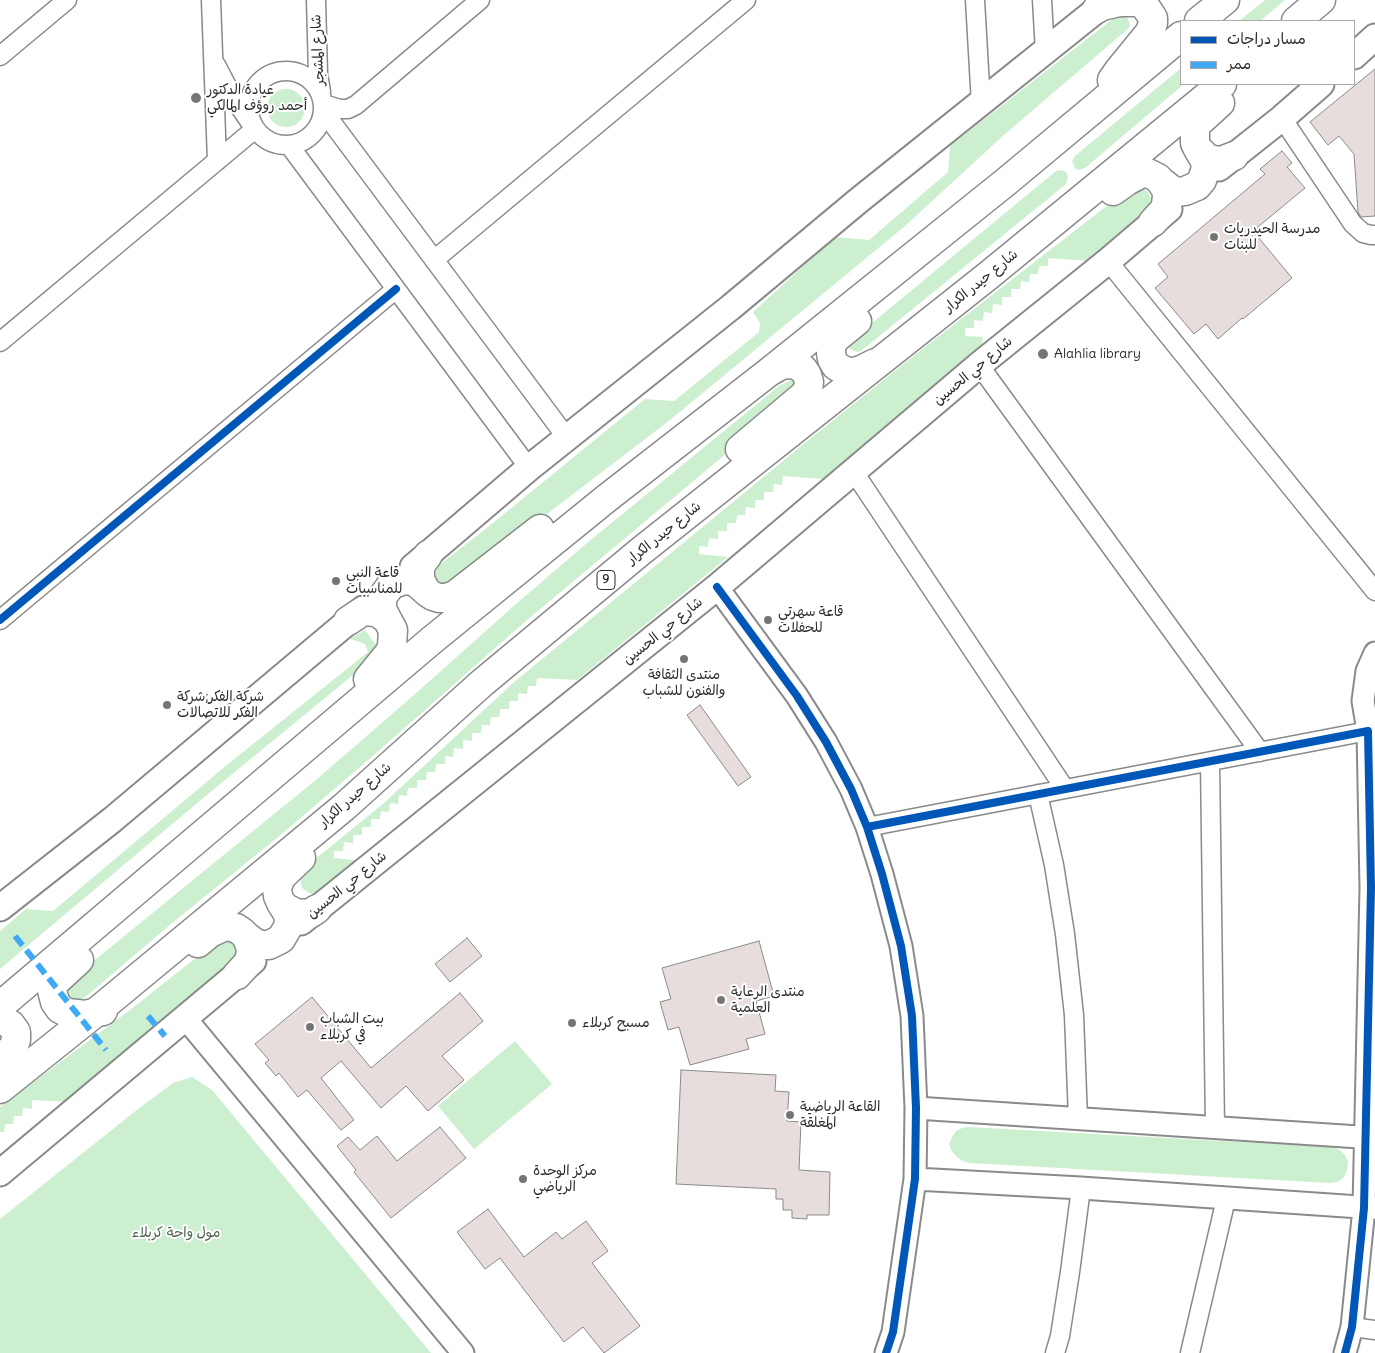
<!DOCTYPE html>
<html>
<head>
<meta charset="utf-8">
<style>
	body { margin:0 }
	#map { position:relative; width:1375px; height:1353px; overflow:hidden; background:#fff; font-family:Delius,"Playpen Sans Arabic",sans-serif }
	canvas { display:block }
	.legend { position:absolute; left:1180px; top:20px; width:175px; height:65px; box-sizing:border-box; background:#fff; border:1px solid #aaa; margin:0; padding:6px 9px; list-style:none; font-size:15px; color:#2b2b2b }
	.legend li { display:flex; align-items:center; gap:10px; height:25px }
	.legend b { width:25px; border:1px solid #aaa }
</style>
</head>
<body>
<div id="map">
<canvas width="1375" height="1353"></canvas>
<ul class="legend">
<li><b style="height:6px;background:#0057b8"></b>مسار دراجات</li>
<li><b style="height:6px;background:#3fa9f5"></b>ممر</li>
</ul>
</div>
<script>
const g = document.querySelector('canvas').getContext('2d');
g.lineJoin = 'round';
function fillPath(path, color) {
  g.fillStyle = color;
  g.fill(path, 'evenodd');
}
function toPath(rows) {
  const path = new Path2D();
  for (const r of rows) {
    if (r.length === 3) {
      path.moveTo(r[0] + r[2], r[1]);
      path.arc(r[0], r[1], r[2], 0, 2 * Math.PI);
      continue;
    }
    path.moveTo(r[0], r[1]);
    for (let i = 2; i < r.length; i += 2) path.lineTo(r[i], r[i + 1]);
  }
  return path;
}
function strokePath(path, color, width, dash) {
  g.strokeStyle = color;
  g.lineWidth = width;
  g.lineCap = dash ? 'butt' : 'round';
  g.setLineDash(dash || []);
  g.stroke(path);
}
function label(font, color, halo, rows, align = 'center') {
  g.font = font + ' Delius,"Playpen Sans Arabic",sans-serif';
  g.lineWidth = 4;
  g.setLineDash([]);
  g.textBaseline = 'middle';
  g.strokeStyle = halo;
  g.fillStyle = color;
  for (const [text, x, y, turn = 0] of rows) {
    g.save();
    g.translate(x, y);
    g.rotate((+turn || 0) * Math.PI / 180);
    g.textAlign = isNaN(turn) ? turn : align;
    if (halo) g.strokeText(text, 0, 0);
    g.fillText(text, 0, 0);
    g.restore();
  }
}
fillPath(toPath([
	[1265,0,1285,0,1260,21,1239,21],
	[1119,14,1125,15,1128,19,1130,25,1129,28,1005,134,905,226,670,420,462,579,449,584,443,584,438,580,436,576,436,572,439,565,488,527,645,399,674,401,759,332,760,323,753,312,835,237,869,240,948,172,950,146],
	[1181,68,1181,84,1184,84,1085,168,1078,170,1075,168,1072,161,1075,156],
	[286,108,19],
	[1061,170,1066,172,1068,176,1066,184,861,351,857,352,850,349,849,344,860,333,1056,171],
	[1140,187,1147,191,1151,198,1151,205,1144,214,1089,261,1048,258,1048,266,1039,266,1038,274,1030,274,1029,282,1021,281,1020,289,1011,289,1011,297,1002,297,1002,305,993,304,992,313,984,312,983,321,974,320,974,328,965,328,965,336,983,337,982,349,823,479,783,476,782,485,774,484,773,492,764,492,764,500,755,500,755,508,746,507,745,515,737,515,736,523,727,523,727,531,718,531,718,539,709,538,708,547,699,546,699,554,728,557,577,680,537,678,536,686,528,686,527,694,518,693,518,701,509,701,509,709,500,709,499,717,491,717,490,725,482,725,481,733,472,733,472,741,463,740,463,749,454,748,453,757,445,756,445,764,436,764,435,772,427,772,426,780,417,780,417,788,408,788,407,796,399,795,398,804,390,803,389,812,381,811,380,819,371,819,371,827,362,827,362,835,353,835,353,843,344,842,343,851,334,851,334,858,364,861,319,893,311,894,302,888,300,877,308,865,384,803,513,683,806,442,916,354,1126,191],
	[793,379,798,382,794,397,527,620,374,755,283,833,171,924,83,999,77,1000,71,998,68,994,66,988,74,977,317,779,414,695,516,604,587,543,779,386],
	[365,630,381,652,208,794,0,969,0,931,26,909,53,911,228,764,368,652,365,644,350,639],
	[228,939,237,945,240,956,70,1102,32,1100,32,1109,23,1108,22,1116,14,1116,13,1124,5,1124,4,1132,0,1132,0,1107,130,1010,216,942],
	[515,1041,552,1084,474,1149,438,1106],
	[192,1077,212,1090,431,1353,0,1353,0,1219,138,1109,173,1083],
	[968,1127,1330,1147,1338,1149,1344,1154,1348,1161,1347,1170,1344,1177,1338,1182,1329,1183,970,1163,963,1161,957,1157,951,1150,949,1144,952,1137,956,1131,962,1128]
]), '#ccefd0');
const building = toPath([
	[1375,69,1375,216,1361,217,1358,212,1354,154,1339,136,1328,145,1310,122,1375,69],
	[1282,151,1292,163,1287,167,1305,188,1253,231,1292,278,1243,319,1242,318,1218,339,1206,324,1194,334,1155,288,1168,277,1158,264,1265,174,1260,169,1282,151],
	[700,705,751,777,738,786,687,715,700,705],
	[467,938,482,956,450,982,435,964,467,938],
	[759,941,774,996,756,1001,765,1034,746,1039,749,1049,690,1065,679,1027,668,1030,660,1002,671,999,662,968,759,941],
	[460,993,483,1021,442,1056,464,1080,428,1111,406,1086,381,1108,341,1061,321,1078,354,1120,341,1130,307,1090,298,1097,279,1073,276,1076,265,1063,269,1060,255,1044,312,997,371,1068,460,993],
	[681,1070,776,1075,775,1091,789,1092,787,1121,801,1122,799,1170,830,1172,829,1215,807,1215,807,1219,792,1218,792,1210,783,1210,783,1199,776,1199,776,1189,676,1184,681,1070],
	[440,1127,466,1158,391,1218,354,1172,356,1170,337,1146,348,1137,360,1150,377,1136,397,1161,440,1127],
	[488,1209,524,1257,556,1232,562,1239,586,1221,608,1251,592,1263,640,1326,604,1353,583,1327,564,1342,500,1258,485,1269,457,1232,488,1209]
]);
fillPath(building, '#e8dddd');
strokePath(building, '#8a8a8a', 1);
const minor = toPath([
	[211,0,217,161],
	[316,0,318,74,321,92],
	[975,0,981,104],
	[1042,0,1045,52],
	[0,56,67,0],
	[216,65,231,94,250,122],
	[286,108,37],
	[323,104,340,109,348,109,356,105,480,0],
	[324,112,567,438],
	[1282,118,1353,224,1363,233,1371,235,1375,235],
	[289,145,529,468],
	[434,260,746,0],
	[1108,261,1375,591],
	[0,342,255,129],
	[979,365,1260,752],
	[854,472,1065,789],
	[0,620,396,289],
	[1210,762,1215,1128],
	[1038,794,1054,865,1065,934,1074,1015,1078,1119],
	[867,827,1368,731],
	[1352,1327,1375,1330],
	[1055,1353,1060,1336,1070,1272,1081,1188],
	[1190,1353,1226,1199]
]);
const tertiary = toPath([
	[717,587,797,696,826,742,851,789,867,827,882,874,901,946,912,1016,916,1108,915,1179,893,1332,886,1353],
	[1374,744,1368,731,1363,701,1367,671,1375,653],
	[186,1019,463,1353],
	[916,1108,1375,1138],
	[915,1179,1081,1188,1375,1208],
	[1345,1353,1352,1327,1364,1208,1371,888,1368,731]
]);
const secondary = toPath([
	[1354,56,1375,37],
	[1219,168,1282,118,1321,84],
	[413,567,529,468,731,307,858,201,1109,0],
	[0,908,112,820,363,609],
	[301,922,717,587,979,365,1108,261,1169,209],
	[0,1173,253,961]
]);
const trunk = toPath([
	[1097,9,1102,6,1115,3,1122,2,1138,2,1145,6,1153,18,1153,23,1150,32,1119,70,1112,80],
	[1199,21,1225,0],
	[1296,21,1321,0],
	[1220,103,1198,123,1195,129,1195,143,1198,149,1208,159,1221,161,1234,156],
	[1163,183,1172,190,1178,192,1185,191,1197,186,1202,180,1206,168,1205,161,1198,149],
	[1113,191,1127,181,1142,173,1148,173,1158,178,1166,189,1167,196,1166,205,1164,210,1153,222],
	[857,321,835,339,831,346,831,353,832,359,836,366,847,372,853,372,861,370,875,363],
	[740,449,803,396,808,390,809,382,807,375,803,369,796,365,789,364,781,365,769,372],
	[428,555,420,566,420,580,427,592,433,596,439,598,446,598,455,595,540,529],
	[387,619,382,609,382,602,383,596,391,585,404,580,411,581,417,583,427,592],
	[348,621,360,613,366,611,375,612,381,615,387,619,393,630,392,646,390,652,368,679],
	[301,858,282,876,279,882,277,889,278,896,281,903,286,908,298,914,311,913,317,909],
	[246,936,255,943,262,945,269,945,281,939,288,927,289,921,288,914,281,903],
	[198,943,210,933,225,926,236,928,242,932,246,936,249,943,251,949,250,958,247,964,237,975],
	[79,960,54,983,52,990,55,1002,60,1009,68,1013,77,1014,85,1015,103,1011],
	[0,1006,432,640,607,498,769,372,1007,181,1181,36],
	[0,1021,5,1021,11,1025,16,1032,16,1040,13,1048,0,1059],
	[0,1089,95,1013,344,807,482,683,641,551,989,275,1222,84]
]);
strokePath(minor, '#8a8a8a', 21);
strokePath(tertiary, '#8a8a8a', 25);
strokePath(secondary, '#8a8a8a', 29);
strokePath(trunk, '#8a8a8a', 31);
strokePath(minor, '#fff', 18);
strokePath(tertiary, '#fff', 21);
strokePath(secondary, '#fff', 25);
strokePath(trunk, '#fff', 28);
strokePath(toPath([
	[15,936,106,1050],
	[148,1016,165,1036]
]), '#3fa9f5', 6, [12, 6]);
strokePath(toPath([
	[717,587,797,696,826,742,851,789,867,827,882,874,901,946,912,1016,916,1108,915,1179,893,1332,886,1353],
	[0,620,396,289],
	[867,827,1368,731,1371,888,1364,1208,1352,1327,1345,1353]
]), '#0057b8', 8);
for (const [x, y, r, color] of [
	[196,98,6,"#757575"],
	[1214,237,5,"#757575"],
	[1043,354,6,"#757575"],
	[336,581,5,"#757575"],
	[768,620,5,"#757575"],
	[684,659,5,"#757575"],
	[167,705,5,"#757575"],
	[721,1000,5,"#757575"],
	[572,1023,5,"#757575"],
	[310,1027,5,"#757575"],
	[790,1115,5,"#757575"],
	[523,1179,5,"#757575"]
]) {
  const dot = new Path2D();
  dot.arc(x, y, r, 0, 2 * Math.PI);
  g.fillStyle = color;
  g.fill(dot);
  strokePath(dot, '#fff', 2);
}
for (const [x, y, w] of [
	[606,580,18]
]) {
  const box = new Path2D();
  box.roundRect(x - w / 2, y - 9.5, w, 19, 4);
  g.fillStyle = '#fff';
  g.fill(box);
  strokePath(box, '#2b2b2b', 1);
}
label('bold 12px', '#2b2b2b', null, [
	["9",606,580]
]);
label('14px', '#2b2b2b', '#fff', [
	["شارع المشجر",318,50,-93],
	["شارع حيدر الكرار",981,281,-39],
	["شارع حي الحسين",973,371,-40],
	["شارع حيدر الكرار",664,533,-39],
	["شارع حي الحسين",663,631,-39],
	["شارع حيدر الكرار",355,795,-41],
	["شارع حي الحسين",347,885,-39]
]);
label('14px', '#2b2b2b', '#fff', [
	["عيادة الدكتور",207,90],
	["أحمد روؤف المالكي",207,106],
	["مدرسة الحيدريات",1224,229],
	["للبنات",1224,245],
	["Alahlia library",1054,354],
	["قاعة النبي",346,573],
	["للمناسبات",346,589],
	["قاعة سهرتي",778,612],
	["للحفلات",778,628],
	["منتدى الثقافة",684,675,"center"],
	["والفنون للشباب",684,691,"center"],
	["شركة الفكر;شركة",177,697],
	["الفكر للاتصالات",177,713],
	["منتدى الرعاية",731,992],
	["العلمية",731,1008],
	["بيت الشباب",320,1019],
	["في كربلاء",320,1035],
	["مسبح كربلاء",582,1023],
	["القاعة الرياضية",800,1107],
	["المغلقة",800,1123],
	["مركز الوحدة",533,1171],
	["الرياضي",533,1187]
], 'left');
label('14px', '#4f6251', '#fff', [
	["مول واحة كربلاء",176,1233]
]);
</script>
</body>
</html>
